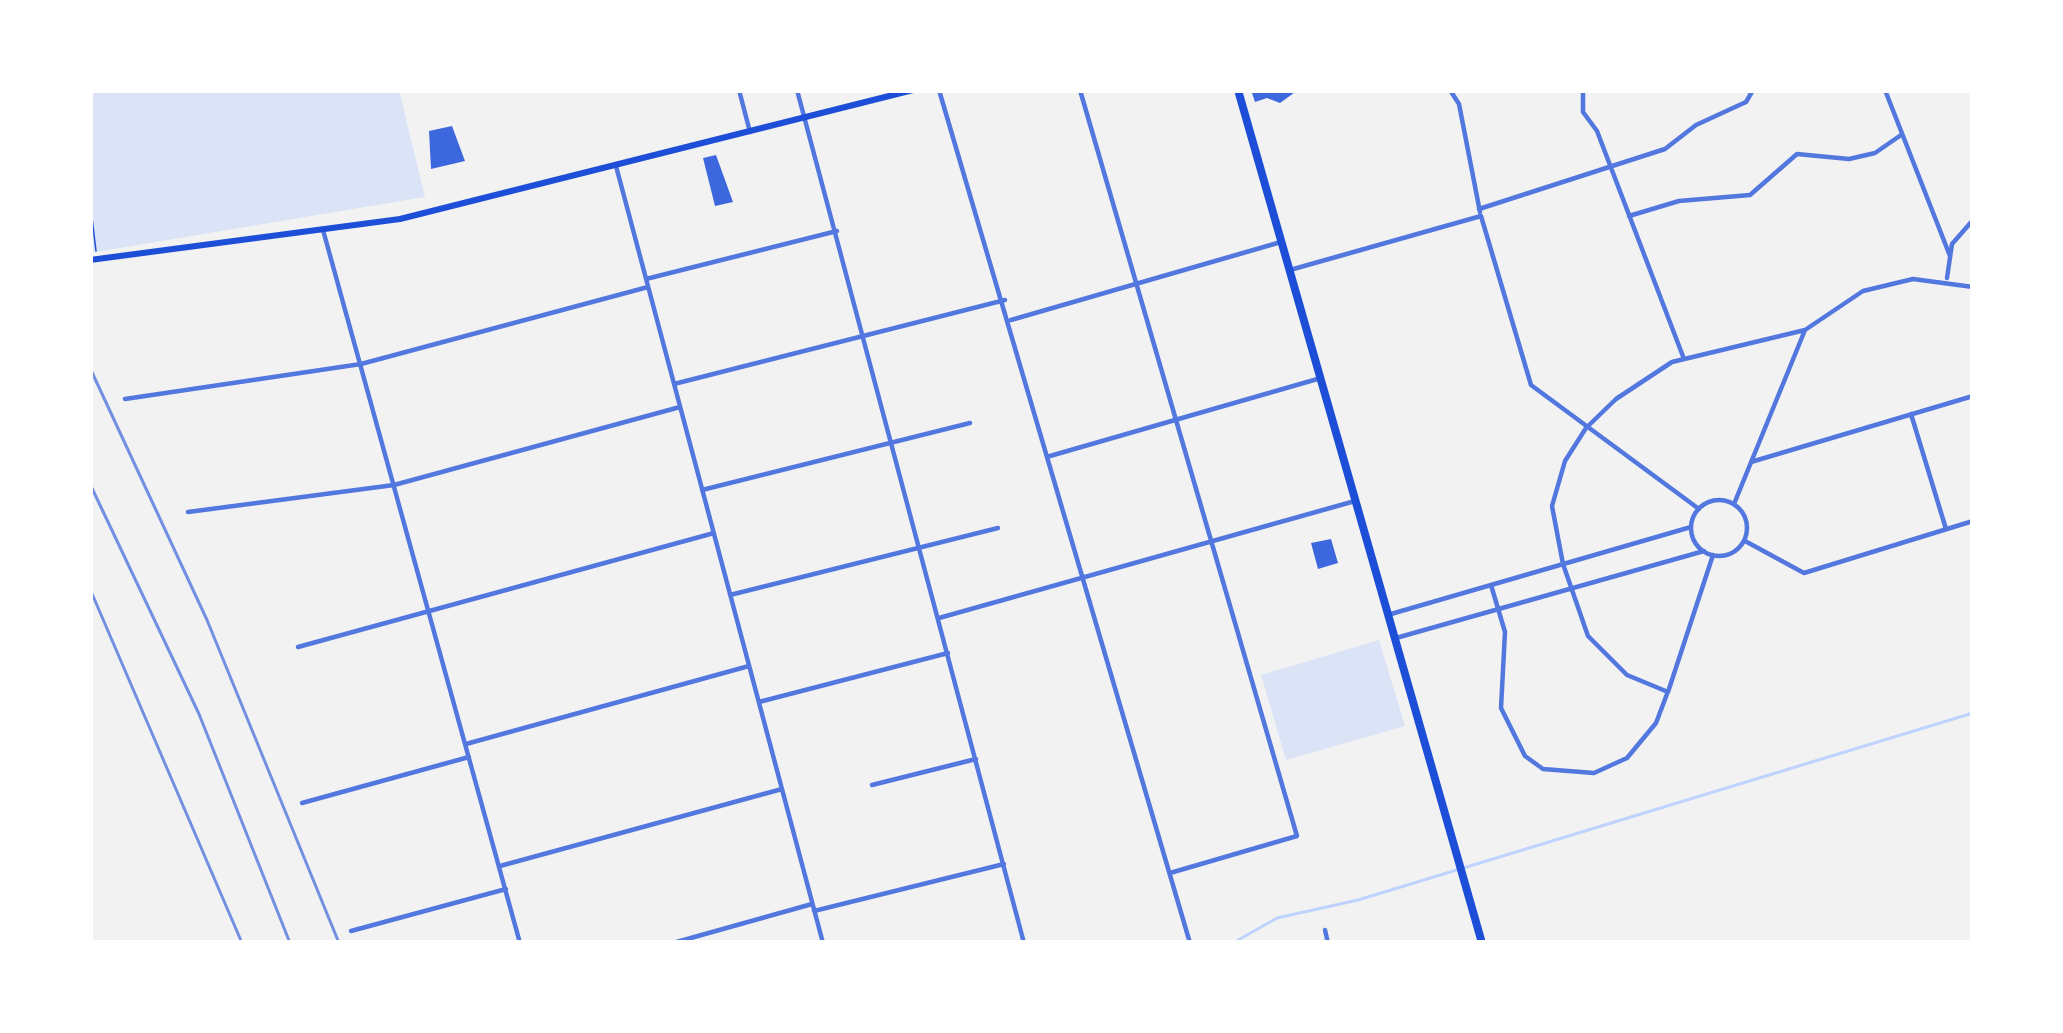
<!DOCTYPE html>
<html>
<head>
<meta charset="utf-8">
<style>
	body { margin:0 }
	#map { position:relative; width:2063px; height:1033px; overflow:hidden; background:#f2f2f2; font-family:"Source Sans 3",sans-serif }
	canvas { display:block }
	.frame { position:absolute; inset:0; border:93px solid #fff; pointer-events:none }
</style>
</head>
<body>
<div id="map">
<canvas width="2063" height="1033"></canvas>
<div class="frame"></div>
</div>
<script>
const g = document.querySelector('canvas').getContext('2d');
g.lineJoin = 'round';
function fillPath(path, color) {
  g.fillStyle = color;
  g.fill(path, 'evenodd');
}
function toPath(rows) {
  const path = new Path2D();
  for (const r of rows) {
    if (r.length === 3) {
      path.moveTo(r[0] + r[2], r[1]);
      path.arc(r[0], r[1], r[2], 0, 2 * Math.PI);
      continue;
    }
    path.moveTo(r[0], r[1]);
    for (let i = 2; i < r.length; i += 2) path.lineTo(r[i], r[i + 1]);
  }
  return path;
}
function strokePath(path, color, width, dash) {
  g.strokeStyle = color;
  g.lineWidth = width;
  g.lineCap = dash ? 'butt' : 'round';
  g.setLineDash(dash || []);
  g.stroke(path);
}
fillPath(toPath([
	[90,90,399,90,425,197,90,253],
	[1379,640,1405,726,1286,760,1261,675]
]), '#dbe4f7');
strokePath(toPath([
	[1233,943,1277,918,1358,900,1973,713]
]), '#bfd3fe', 3);
fillPath(toPath([
	[1251,90,1298,90,1280,103,1267,98,1255,102],
	[452,126,465,161,431,169,429,131],
	[716,155,733,202,715,206,703,158],
	[1331,539,1338,563,1318,569,1311,543]
]), '#3d67dc');
strokePath(toPath([
	[90,94,92,90],
	[90,201,96,251]
]), '#1d4ed8', 1.5);
strokePath(toPath([
	[739,90,750,132],
	[797,90,1024,943],
	[939,90,1190,943],
	[1080,90,1297,836,1170,873],
	[1450,90,1459,104,1480,212],
	[1583,90,1583,112,1597,131,1684,359],
	[1885,90,1950,256],
	[616,166,823,943],
	[1479,209,1665,149,1696,125,1746,102,1753,90],
	[1629,216,1679,201,1750,195,1797,154,1849,159,1875,153,1901,135],
	[323,230,520,943],
	[1290,270,1481,216,1531,385,1699,509],
	[1947,278,1952,244,1973,220],
	[646,279,837,231],
	[1011,320,1281,242],
	[674,384,1005,300],
	[125,399,361,364,648,287],
	[1911,414,1946,529],
	[1050,456,1321,378],
	[1751,462,1973,396],
	[702,490,970,423],
	[1719,528,28],
	[1734,504,1805,330,1863,291,1913,279,1973,287],
	[188,512,394,485,680,407],
	[1745,541,1804,573,1973,521],
	[1713,555,1668,692,1627,675,1588,636,1563,564,1552,506,1565,461,1586,428,1616,399,1672,362,1805,330],
	[1491,585,1505,632,1501,708,1525,756,1543,769,1594,773,1627,758,1656,723,1667,694],
	[730,595,998,528],
	[1391,614,1691,527],
	[939,618,1355,501],
	[1396,638,1704,551],
	[298,647,714,533],
	[759,702,948,653],
	[466,744,749,666],
	[872,785,976,759],
	[302,803,469,757],
	[500,866,782,789],
	[814,911,1004,864],
	[1325,930,1328,943],
	[351,931,506,889],
	[673,943,812,904]
]), '#5277de', 4.5);
strokePath(toPath([
	[90,260,400,219,913,90]
]), '#1d4ed8', 6);
strokePath(toPath([
	[1238,90,1482,943]
]), '#1d4ed8', 8);
strokePath(toPath([
	[90,368,207,620,339,943],
	[90,484,199,714,290,943],
	[90,589,242,943]
]), '#7290e2', 3);
</script>
</body>
</html>
